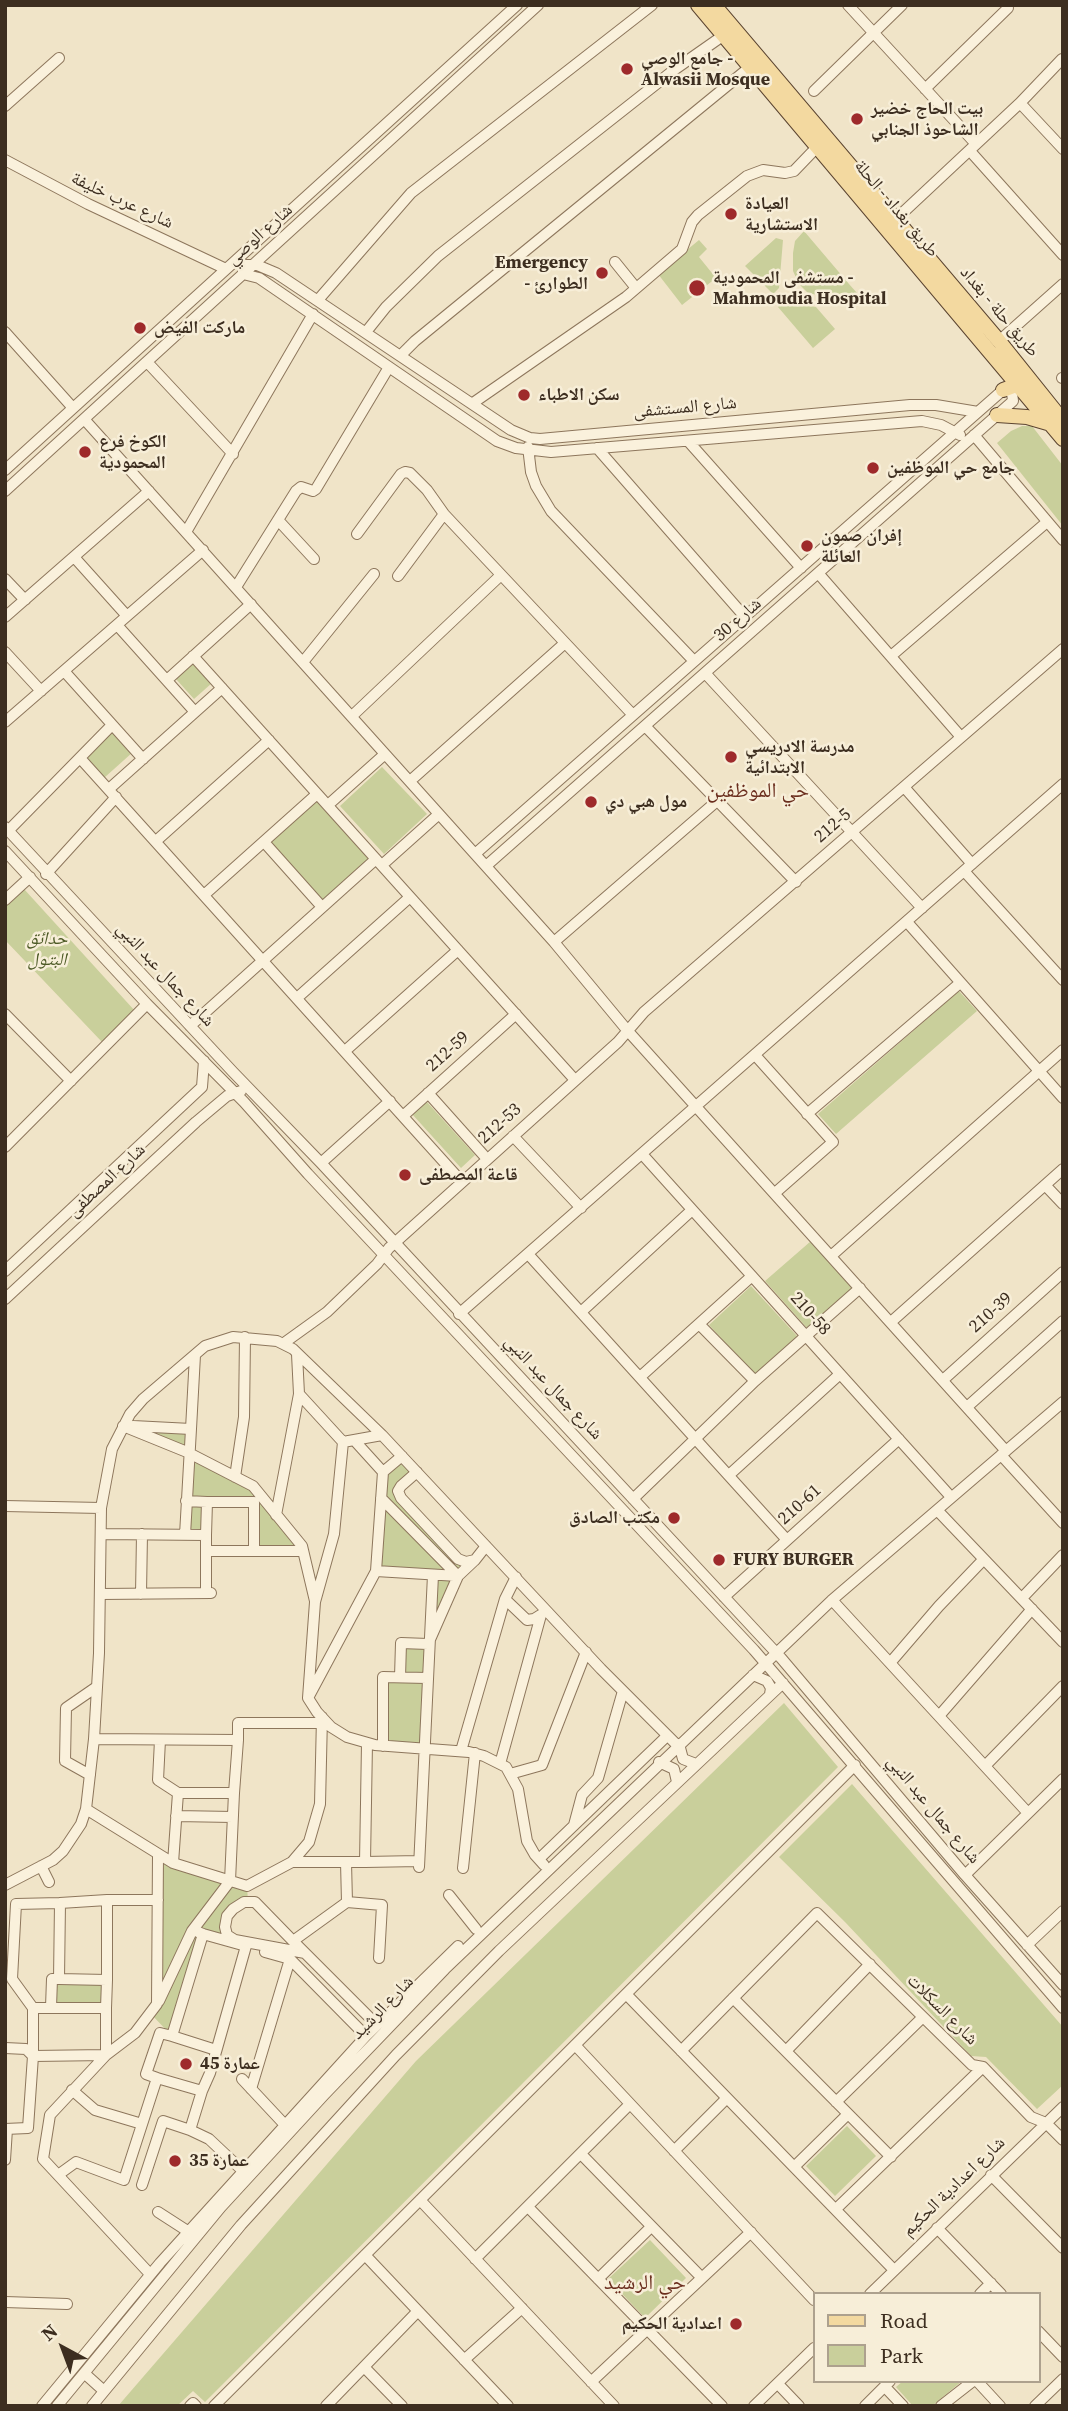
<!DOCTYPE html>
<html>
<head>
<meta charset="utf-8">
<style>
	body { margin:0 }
	#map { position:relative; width:1068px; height:2411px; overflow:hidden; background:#f0e4c8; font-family:"Source Serif 4",serif }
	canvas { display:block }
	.frame { position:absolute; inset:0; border:7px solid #3d2e20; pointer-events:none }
	.legend { position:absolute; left:813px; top:2292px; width:228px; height:91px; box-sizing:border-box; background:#f7eed8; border:2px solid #ada18e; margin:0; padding:9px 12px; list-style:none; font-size:21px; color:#3d2e20 }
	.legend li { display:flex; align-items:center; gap:14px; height:35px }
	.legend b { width:35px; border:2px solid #ada18e }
	.north { position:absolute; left:28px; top:2313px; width:70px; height:70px; -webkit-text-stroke:5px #f7eed8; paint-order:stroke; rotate:319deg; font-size:19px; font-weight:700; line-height:28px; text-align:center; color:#3d2e20 }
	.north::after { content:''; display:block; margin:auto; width:24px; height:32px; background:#3d2e20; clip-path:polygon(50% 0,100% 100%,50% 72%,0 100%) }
</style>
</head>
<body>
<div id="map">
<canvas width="1068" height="2411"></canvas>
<div class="frame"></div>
<ul class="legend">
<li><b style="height:9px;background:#f3d9a0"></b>Road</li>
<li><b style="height:19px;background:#c9cf9b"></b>Park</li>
</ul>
<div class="north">N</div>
</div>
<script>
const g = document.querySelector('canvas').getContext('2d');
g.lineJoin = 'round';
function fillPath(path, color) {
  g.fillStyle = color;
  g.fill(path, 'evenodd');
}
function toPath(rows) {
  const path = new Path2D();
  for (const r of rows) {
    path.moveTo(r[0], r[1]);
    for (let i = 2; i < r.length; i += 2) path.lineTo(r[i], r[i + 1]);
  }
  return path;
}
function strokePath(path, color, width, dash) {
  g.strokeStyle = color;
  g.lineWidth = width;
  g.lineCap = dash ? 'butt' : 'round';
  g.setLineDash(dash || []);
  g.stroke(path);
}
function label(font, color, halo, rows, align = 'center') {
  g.font = font + ' "Source Serif 4","Noto Naskh Arabic",serif';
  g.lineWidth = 5;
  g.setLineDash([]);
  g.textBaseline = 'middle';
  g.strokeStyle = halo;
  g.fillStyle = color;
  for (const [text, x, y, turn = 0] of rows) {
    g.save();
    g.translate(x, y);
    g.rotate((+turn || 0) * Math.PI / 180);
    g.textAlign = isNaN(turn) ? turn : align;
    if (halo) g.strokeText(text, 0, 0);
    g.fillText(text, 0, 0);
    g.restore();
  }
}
fillPath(toPath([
	[804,231,849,284,857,293,847,298,833,298,808,293,799,284,793,271,793,253,795,241],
	[776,238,783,240,779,288,773,294,745,266],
	[699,240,707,249,699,257,716,278,682,305,658,274],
	[788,299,793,304,816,307,835,329,813,348,778,307],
	[1022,426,1032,426,1063,466,1063,526,997,443,1011,431],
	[194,663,212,683,194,699,176,679],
	[114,730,133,752,104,778,84,757],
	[382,767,427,814,384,854,340,806],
	[316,801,369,859,323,900,270,843],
	[24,889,135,1011,102,1042,5,940,5,906],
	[959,991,977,1011,836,1134,818,1114],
	[426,1101,475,1155,461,1168,412,1114],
	[811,1241,852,1288,807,1328,765,1281],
	[751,1286,798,1337,755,1376,709,1325],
	[123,1426,191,1429,190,1453,255,1489,302,1546,254,1551,254,1503,208,1502,206,1535,185,1535,189,1453],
	[402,1456,417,1472,398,1491,466,1562,428,1644,424,1748,383,1746,383,1677,400,1677,401,1643,428,1644,433,1575,376,1571,383,1472],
	[784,1703,838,1767,205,2402,193,2391,177,2406,118,2406,416,2061],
	[852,1784,1063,2027,1063,2085,1037,2109,986,2057,971,2056,845,1922,779,1857],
	[158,1854,247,1886,248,1902,233,1909,227,1935,203,1934,172,2036,150,2013,157,2004],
	[52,1979,107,1980,106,2008,51,2007],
	[847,2126,876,2156,835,2196,806,2166],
	[650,2240,686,2278,645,2318,608,2279],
	[903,2381,962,2381,932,2406,913,2406,896,2387]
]), '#c9cf9b');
const minor = toPath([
	[848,5,976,144],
	[925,89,1008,8],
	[814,91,902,5],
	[1020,103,1063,149],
	[5,106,59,58],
	[970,151,1063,255],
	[5,160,88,204,226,269],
	[896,219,1020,103,1062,59],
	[615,262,636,288],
	[233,263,238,262,243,265,243,274,259,278,497,441,516,448,551,452,922,421,941,425,960,435],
	[243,265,257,265,276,273,511,430,530,438,540,439,910,405,936,405,978,412],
	[318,300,411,193,652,5],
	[5,332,73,408],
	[366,332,386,307,438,256,674,70,724,35],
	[999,341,1063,284],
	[401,355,415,341,750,67],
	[147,362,233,454],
	[1062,378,1063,378],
	[473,403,626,297,682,249,692,222,698,215,747,176,763,170,785,173,794,171,818,146],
	[84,419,554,942,627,1030,1006,1451],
	[974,435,1063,540],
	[688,441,801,568],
	[528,447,531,472,536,486,551,511,694,661],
	[597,448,745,617],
	[5,470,517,5],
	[5,491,538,5],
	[278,520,314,559],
	[186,532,313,314],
	[357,534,401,474,405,472,410,473,427,490,444,514,633,715],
	[74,557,127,616],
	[818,573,961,737],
	[398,576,444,514],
	[5,579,25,600],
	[236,587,296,491,301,487,313,491,316,489,389,367],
	[5,617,149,491],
	[117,625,195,712],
	[5,652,41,691],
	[193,656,575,1080],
	[891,656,1047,522],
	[303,662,374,574],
	[64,671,143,759],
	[705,673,922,908],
	[167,680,251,604],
	[352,716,501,575],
	[5,722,203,550],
	[645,726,796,882],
	[80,758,462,1182],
	[410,781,565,643],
	[904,787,972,864],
	[109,789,222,688],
	[328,805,385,754],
	[5,827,233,1072,321,1163,781,1658,965,1875,1063,1985],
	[8,831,112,725],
	[156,841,269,740],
	[264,842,322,907],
	[5,851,147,1004,244,1102,308,1174,754,1650,1063,2008],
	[475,854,1003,390,1012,392,1013,401,486,866],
	[382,865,439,814],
	[964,871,1063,980],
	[46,874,116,797],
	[204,895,317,794],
	[5,900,30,877],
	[907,922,1063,1098],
	[554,942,717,801],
	[297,998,410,897],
	[5,1014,71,1081],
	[190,1026,376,859],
	[345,1051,458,950],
	[755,1055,833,1142,775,1193],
	[428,1093,487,1159],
	[807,1114,960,983],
	[403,1116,516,1014],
	[513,1136,581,1208],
	[5,1147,147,1004],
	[642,1154,951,1497],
	[321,1163,390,1101],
	[1045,1185,1063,1204],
	[528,1254,787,1540],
	[831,1256,1063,1050],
	[5,1271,202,1087,204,1061],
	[5,1299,196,1122,227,1096,241,1091],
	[581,1312,692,1210],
	[459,1314,1063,784],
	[891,1322,1063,1169],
	[699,1324,755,1381],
	[284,1343,327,1312,377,1264,389,1248,618,1042,644,1012,1063,649],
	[297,1354,299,1394,343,1442,382,1435],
	[640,1377,752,1276],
	[943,1380,1063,1272],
	[967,1407,1063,1321],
	[123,1426,187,1452,253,1486,302,1546,315,1601],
	[133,1426,191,1429,195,1355],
	[354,1440,383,1472,402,1456],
	[343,1442,334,1534,315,1602,308,1698,376,1571],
	[1001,1455,1063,1523],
	[383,1472,376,1571,458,1576,475,1560],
	[417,1472,401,1486,398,1491,401,1498,458,1559,466,1562,475,1560,486,1546],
	[729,1475,840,1374],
	[235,1477,244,1417,245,1337],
	[381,1498,458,1576,428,1644,401,1643,400,1677],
	[633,1499,755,1381,860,1288],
	[186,1501,207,1502,206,1535],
	[5,1506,101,1508],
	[937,1510,1063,1642],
	[276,1515,299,1394],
	[101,1534,206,1535,206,1593],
	[185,1535,191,1429],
	[206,1551,254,1551,254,1502,207,1502],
	[254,1551,303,1551],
	[516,1577,505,1599,527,1620,534,1619,542,1614],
	[101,1594,211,1593],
	[141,1594,142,1534],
	[724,1597,899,1439],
	[1022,1598,1063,1555],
	[832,1600,1028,1813],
	[890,1663,939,1606,984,1559],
	[753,1675,767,1681,771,1688,770,1694],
	[308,1698,317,1712,331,1727,347,1737,375,1745,469,1752,484,1756,506,1767,518,1789,527,1841,535,1855,544,1865],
	[939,1716,1032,1609],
	[94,1739,238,1740,238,1723,322,1723],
	[160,1740,158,1780,178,1793,234,1793,238,1740],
	[367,1743,365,1862,419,1861],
	[679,1744,683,1759,696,1764],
	[383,1746,383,1677,427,1678],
	[461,1751,505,1599],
	[659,1762,674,1769,677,1782],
	[500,1764,541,1615],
	[985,1766,1063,1686],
	[510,1774,542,1765,586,1652],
	[90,1775,65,1761,66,1708,95,1688],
	[86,1809,173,1863,247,1886,292,1862,309,1842,320,1804,322,1717],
	[176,1816,233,1817],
	[574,1825,582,1795,598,1778,623,1691],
	[539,1859,667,1736],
	[292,1862,365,1862],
	[173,1863,178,1793],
	[41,1866,49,1882],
	[419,1867,433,1575],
	[463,1868,475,1753],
	[965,1875,1063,1779],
	[5,1885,53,1860,63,1851,81,1824,86,1809,94,1739,99,1653,101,1508,112,1449,130,1414,143,1399,205,1346,233,1337,277,1341,293,1349,382,1435,601,1669,677,1745],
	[449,1895,476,1929],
	[107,1900,158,1900],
	[347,1902,382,1905,379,1958],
	[198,1932,203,1934,172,2036,216,2050],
	[293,1941,347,1902,346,1862],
	[1027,1945,1063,1911],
	[305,1953,235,1940,227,1935,225,1927,227,1916,233,1909,244,1902,255,1902,293,1941,376,2024],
	[290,1959,366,2036],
	[59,1979,60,1903,107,1900,107,1980],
	[626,1994,894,2270],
	[733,1998,891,2157],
	[159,2001,192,1931,230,1881,234,1793],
	[51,2007,52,1979,59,1979,107,1980,106,2008],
	[33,2008,12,1979,16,1904,60,1903],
	[575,2045,814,2300],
	[5,2048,26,2049,33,2056],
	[681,2051,817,1913,972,2065,983,2067,1031,2117,1046,2123,1063,2140],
	[786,2051,870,1964],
	[33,2056,33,2008,106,2008,106,2055,50,2115,43,2159,150,2274],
	[242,2079,285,2125],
	[251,2089,290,1959,265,1952],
	[72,2090,95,2110,142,2124],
	[202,2091,210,2073,246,1946,203,1934],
	[836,2102,923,2017],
	[5,2129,28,2128,33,2056,106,2055,135,2033,157,2004,158,1854],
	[190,2130,209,2139,243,2171],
	[674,2151,727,2098],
	[581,2154,702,2278],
	[5,2160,7,2129],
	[794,2167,848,2114],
	[58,2175,76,2162,124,2180,157,2078,146,2074,160,2033,172,2036],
	[991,2175,1063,2248],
	[142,2185,163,2121,190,2130,202,2091,157,2078],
	[420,2200,614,2406],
	[528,2207,722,2406],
	[836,2209,983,2067],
	[158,2212,189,2232],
	[937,2228,1001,2294],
	[365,2255,508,2406],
	[475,2259,630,2104],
	[598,2279,651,2227],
	[870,2294,1063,2107],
	[980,2294,991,2283],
	[5,2302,67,2304],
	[1038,2331,1063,2357],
	[464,2360,522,2308],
	[364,2367,402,2406],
	[84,2373,104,2391],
	[977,2381,1000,2406],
	[591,2382,751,2232],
	[778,2384,799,2406],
	[885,2387,903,2406],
	[42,2406,160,2263,366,2036,458,1946],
	[57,2406,221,2207,324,2095,445,1969,832,1600,1063,1402],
	[92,2406,241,2225,396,2055,499,1951,783,1683],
	[190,2406,193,2403,196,2406],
	[214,2406,855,1765],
	[326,2406,418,2311],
	[754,2406,814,2348],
	[865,2406,890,2381],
	[941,2406,973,2381],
	[1035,2406,1063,2379]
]);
const major = toPath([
	[698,5,1063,439],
	[714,5,999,341,1063,421],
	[1003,390,1027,381],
	[997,415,1027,417,1051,424]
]);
strokePath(minor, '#8d765c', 12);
strokePath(major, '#5b4430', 16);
strokePath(minor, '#faf1dc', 10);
strokePath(major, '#f3d9a0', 14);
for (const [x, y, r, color] of [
	[627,69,7,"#9e2a2b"],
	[857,119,7,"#9e2a2b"],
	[731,214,7,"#9e2a2b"],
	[602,273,7,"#9e2a2b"],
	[697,288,9,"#9e2a2b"],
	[140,328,7,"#9e2a2b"],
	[524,395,7,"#9e2a2b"],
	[85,452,7,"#9e2a2b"],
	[873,468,7,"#9e2a2b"],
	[807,546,7,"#9e2a2b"],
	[731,757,7,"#9e2a2b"],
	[591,802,7,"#9e2a2b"],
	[405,1175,7,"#9e2a2b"],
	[674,1518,7,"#9e2a2b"],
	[719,1560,7,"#9e2a2b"],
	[186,2064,7,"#9e2a2b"],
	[175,2161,7,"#9e2a2b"],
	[736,2324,7,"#9e2a2b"]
]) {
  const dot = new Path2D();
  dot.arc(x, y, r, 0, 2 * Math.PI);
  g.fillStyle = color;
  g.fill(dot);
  strokePath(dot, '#f7eed8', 2.5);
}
label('bold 18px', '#3d2e20', '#f7eed8', [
	["جامع الوصي -",641,59],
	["Alwasii Mosque",641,80],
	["بيت الحاج خضير",871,109],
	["الشاحوذ الجنابي",871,130],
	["العيادة",745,204],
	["الاستشارية",745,225],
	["Emergency",588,263,"right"],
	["- الطوارئ",588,284,"right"],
	["مستشفى المحمودية -",713,278],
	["Mahmoudia Hospital",713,299],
	["ماركت الفيض",154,328],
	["سكن الاطباء",538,395],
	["الكوخ فرع",99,442],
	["المحمودية",99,463],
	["جامع حي الموظفين",887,468],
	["إفران صمون",821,536],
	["العائلة",821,557],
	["مدرسة الادريسي",745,747],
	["الابتدائية",745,768],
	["مول هبي دي",605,802],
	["قاعة المصطفى",419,1175],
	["مكتب الصادق",660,1518,"right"],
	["FURY BURGER",733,1560],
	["عمارة 45",200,2064],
	["عمارة 35",189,2161],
	["اعدادية الحكيم",722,2324,"right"]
], 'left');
label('18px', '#3d2e20', '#f7eed8', [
	["شارع عرب خليفة",122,201,25],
	["طريق بغداد - الحلة",896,209,50],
	["شارع الوصي",260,235,-42],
	["طريق حلة - بغداد",999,312,50],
	["شارع المستشفى",685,408,-5],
	["شارع 30",738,620,-41],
	["212-5",833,826,-41],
	["شارع جمال عبد النبي",165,975,47],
	["212-59",448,1052,-42],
	["212-53",500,1124,-42],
	["شارع المصطفى",107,1181,-43],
	["210-39",991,1313,-42],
	["210-58",810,1314,48],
	["شارع جمال عبد النبي",553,1388,47],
	["210-61",800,1505,-42],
	["شارع جمال عبد النبي",933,1810,50],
	["شارع الرشيد",383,2008,-46],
	["شارع السكلات",942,2010,45],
	["شارع اعدادية الحكيم",954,2187,-44]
]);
label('italic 18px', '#4d5a26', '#f7eed8', [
	["حدائق",47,939],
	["البتول",47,960]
]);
label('21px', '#6b2e1e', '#f7eed8', [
	["حي الموظفين",758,792],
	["حي الرشيد",645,2284]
]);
</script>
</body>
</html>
